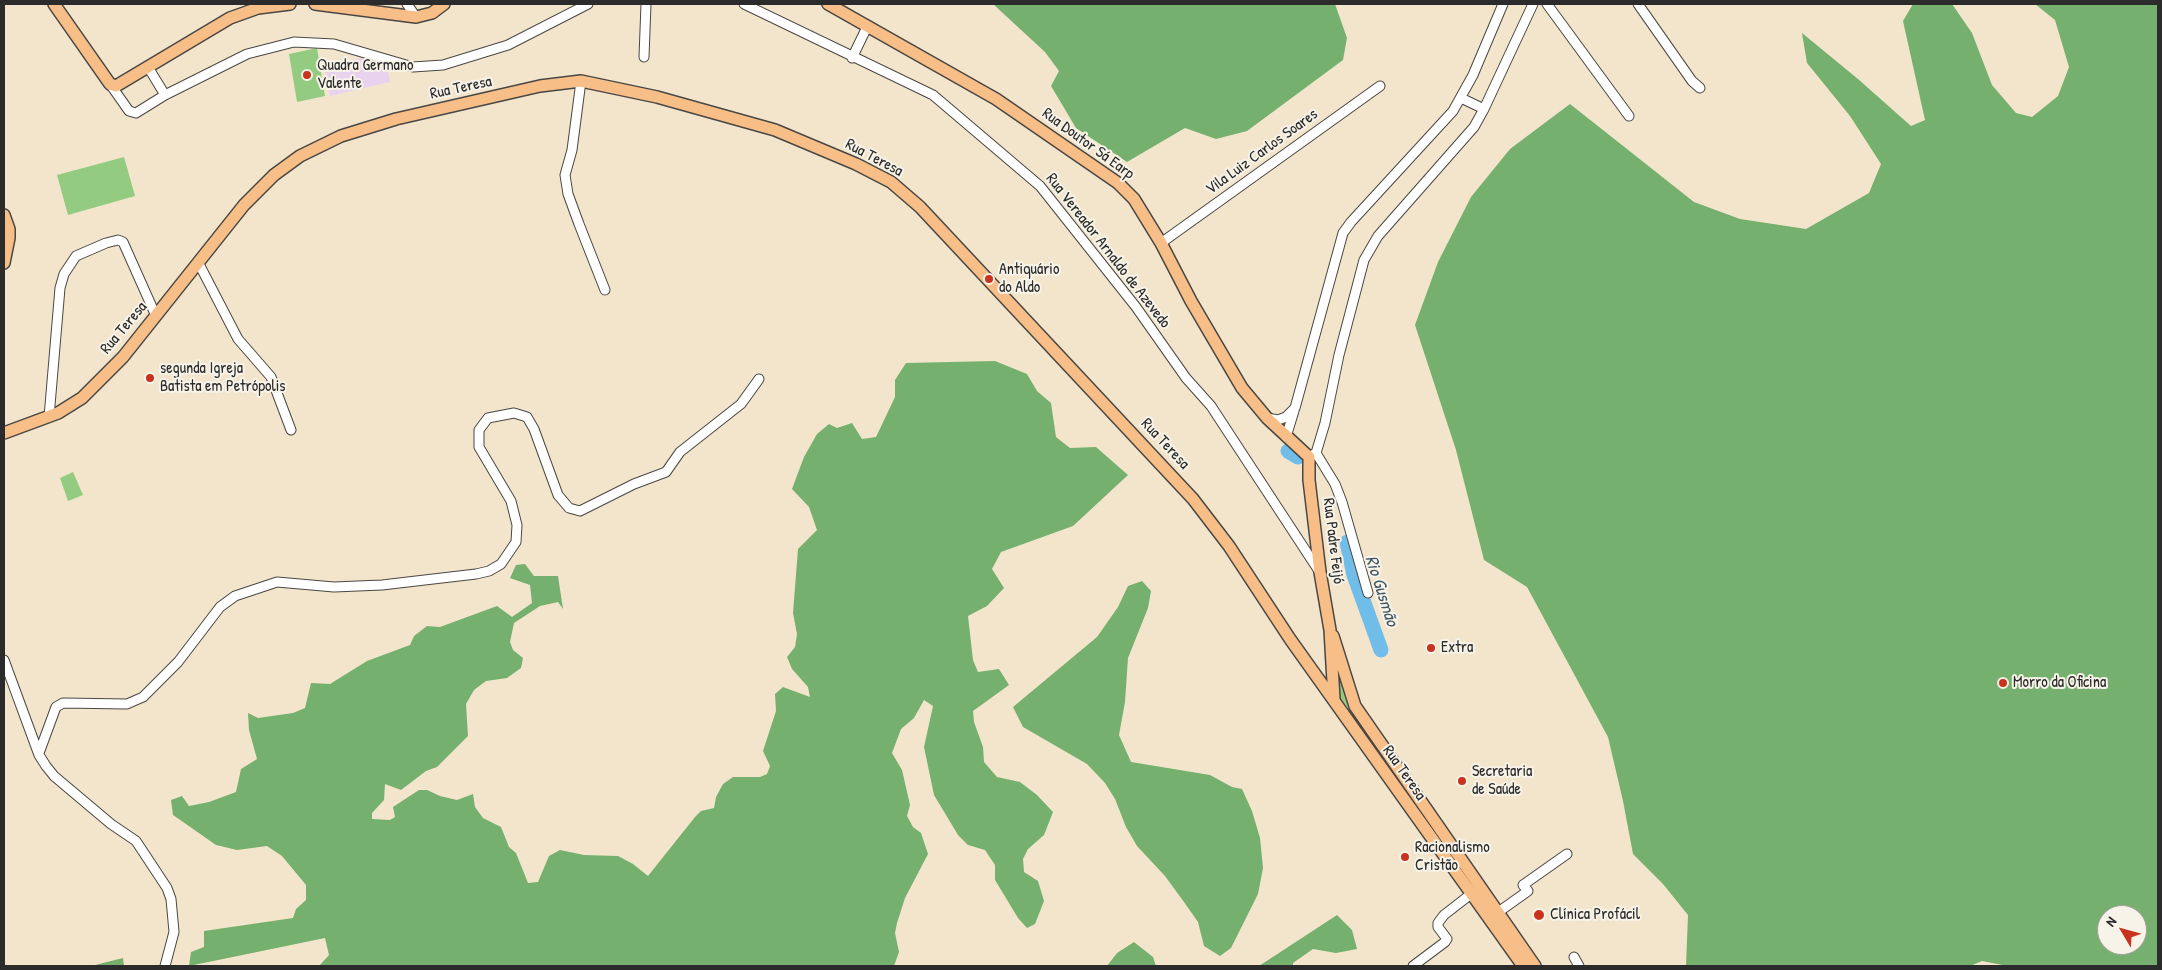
<!DOCTYPE html>
<html>
<head>
<meta charset="utf-8">
<style>
	body { margin:0 }
	#map { position:relative; width:2162px; height:970px; overflow:hidden; background:#f2e5cc; font-family:"Patrick Hand",sans-serif }
	canvas { display:block }
	.frame { position:absolute; inset:0; border:5px solid #2b2b2b; pointer-events:none }
	.north { position:absolute; left:2097px; top:905px; width:50px; height:50px; box-sizing:border-box; background:#f7f3e8; border:1px solid #a5a39c; border-radius:50%; rotate:307deg; font-size:14px; font-weight:700; line-height:20px; text-align:center; color:#2b2b2b }
	.north::after { content:''; display:block; margin:auto; width:18px; height:22px; background:#c8321e; clip-path:polygon(50% 0,100% 100%,50% 72%,0 100%) }
</style>
</head>
<body>
<div id="map">
<canvas width="2162" height="970"></canvas>
<div class="frame"></div>
<div class="north">N</div>
</div>
<script>
const g = document.querySelector('canvas').getContext('2d');
g.lineJoin = 'round';
function fillPath(path, color) {
  g.fillStyle = color;
  g.fill(path, 'evenodd');
}
function toPath(rows) {
  const path = new Path2D();
  for (const r of rows) {
    path.moveTo(r[0], r[1]);
    for (let i = 2; i < r.length; i += 2) path.lineTo(r[i], r[i + 1]);
  }
  return path;
}
function strokePath(path, color, width, dash) {
  g.strokeStyle = color;
  g.lineWidth = width;
  g.lineCap = dash ? 'butt' : 'round';
  g.setLineDash(dash || []);
  g.stroke(path);
}
function label(font, color, halo, rows, align = 'center') {
  g.font = font + ' "Patrick Hand",sans-serif';
  g.lineWidth = 4;
  g.setLineDash([]);
  g.textBaseline = 'middle';
  g.strokeStyle = halo;
  g.fillStyle = color;
  for (const [text, x, y, turn = 0] of rows) {
    g.save();
    g.translate(x, y);
    g.rotate((+turn || 0) * Math.PI / 180);
    g.textAlign = isNaN(turn) ? turn : align;
    if (halo) g.strokeText(text, 0, 0);
    g.fillText(text, 0, 0);
    g.restore();
  }
}
fillPath(toPath([
	[366,57,376,60,377,66,387,64,390,82,330,96,325,67]
]), '#e8d2ee');
fillPath(toPath([
	[317,48,325,96,297,102,289,54],
	[124,157,135,196,68,215,57,175],
	[73,472,83,495,68,501,60,478],
	[1333,642,1352,710,1351,712,1338,695]
]), '#93cc80');
fillPath(toPath([
	[993,4,1335,4,1347,38,1343,60,1247,131,1216,139,1185,128,1127,162,1076,128,1051,86,1059,71,1045,52],
	[1913,4,1952,4,1972,33,1992,85,2016,113,2032,117,2058,96,2069,67,2055,20,2035,4,2158,4,2158,966,2008,966,1982,961,1970,966,1686,966,1688,915,1663,884,1633,854,1623,801,1608,737,1527,587,1484,560,1456,450,1415,325,1438,262,1471,197,1510,149,1570,104,1694,202,1740,219,1806,229,1869,193,1881,164,1850,116,1807,63,1802,33,1858,79,1911,126,1925,120,1903,21],
	[2107,915,2137,915,2137,945,2107,945],
	[995,361,1027,374,1037,391,1051,403,1056,437,1070,448,1096,447,1128,475,1073,526,1001,552,992,569,1004,588,987,606,968,616,973,660,978,672,999,669,1009,685,973,711,974,722,983,747,984,762,997,777,1020,782,1037,795,1053,812,1044,835,1028,849,1023,859,1024,872,1038,881,1044,901,1035,924,1027,928,1018,918,995,880,995,865,985,850,968,845,958,835,934,795,924,747,933,706,924,700,914,718,901,729,892,753,902,770,910,805,907,816,913,827,921,833,928,854,905,898,897,923,895,933,899,952,894,966,314,966,320,965,329,955,325,938,189,966,191,952,204,947,204,931,293,918,296,909,306,900,306,885,282,856,267,846,237,850,216,845,173,815,171,800,182,796,189,806,209,802,236,792,241,769,257,759,249,730,248,713,258,718,293,713,305,708,311,683,330,684,367,661,410,645,414,636,427,626,440,627,497,606,512,617,532,603,530,585,510,578,516,565,525,564,534,576,558,576,563,609,558,602,540,606,514,623,510,642,513,650,523,658,521,668,507,678,486,681,474,690,466,704,468,736,437,767,426,771,401,790,385,784,384,800,372,813,372,819,390,820,395,817,393,807,419,790,427,790,440,796,457,800,473,794,475,807,483,818,501,827,509,847,516,853,528,883,538,882,549,856,560,850,584,855,618,856,633,864,648,876,695,817,701,811,714,808,716,797,723,784,733,777,760,777,767,774,770,766,763,751,776,711,775,694,783,687,810,697,808,687,792,669,787,657,795,647,797,634,793,613,798,549,817,530,809,507,792,489,804,457,817,434,829,424,837,428,852,423,862,439,876,437,895,397,895,380,906,363],
	[1142,581,1151,591,1148,608,1128,658,1125,702,1119,735,1131,762,1210,775,1232,787,1242,789,1252,811,1260,838,1263,868,1258,894,1231,948,1220,956,1204,946,1198,922,1184,902,1165,876,1137,846,1126,827,1115,799,1105,783,1087,764,1023,727,1013,707,1097,637,1118,607,1128,586],
	[1337,915,1352,930,1357,949,1336,953,1313,949,1293,963,1293,966,1259,966],
	[1134,942,1153,957,1156,966,1107,966,1117,953],
	[123,958,124,966,91,966]
]), '#76b06e');
strokePath(toPath([
	[1288,451,1298,457],
	[1347,542,1354,575,1381,650]
]), '#71bdea', 15);
const minor = toPath([
	[407,4,416,17],
	[744,4,933,95,1040,186,1136,307,1186,378,1211,406,1319,571],
	[1547,4,1629,116],
	[1638,4,1692,81,1700,88],
	[644,57,646,4],
	[852,58,867,27],
	[148,67,165,95],
	[581,81,572,150,565,175,568,194,579,224,605,290],
	[110,84,129,111,136,113,165,95,247,54,294,42,334,44,413,67,443,65,508,45,588,4],
	[1461,98,1484,109],
	[1161,243,1380,86],
	[198,262,238,339,271,377,291,430],
	[49,417,60,288,64,274,76,256,106,243,118,240,123,242,156,316],
	[1267,418,1278,420,1286,417,1295,408,1343,233,1351,222,1453,111,1473,75,1503,4],
	[1286,437,1294,411],
	[1316,453,1335,484,1342,502,1368,593],
	[1309,457,1316,453,1325,423,1339,355,1364,260,1378,236,1474,127,1484,109,1533,4],
	[4,660,39,755,46,766,54,776,111,824,136,841,167,888,171,899,174,932,165,966],
	[39,753,56,707,63,703,127,704,143,697,178,662,220,607,235,596,277,582,334,587,382,585,476,574,489,571,501,564,516,542,517,525,511,501,479,447,479,430,488,418,514,413,527,417,534,429,558,495,569,508,580,511,634,484,666,472,680,452,741,404,759,379],
	[1497,913,1528,891,1523,885,1567,854],
	[1574,957,1579,966],
	[1413,966,1445,942,1447,939,1438,927,1438,923,1444,915,1471,894]
]);
const major = toPath([
	[54,4,110,84,116,86,230,18,258,8,290,4],
	[315,4,416,17,432,13,444,4],
	[828,4,996,99,1118,183,1134,199,1161,243,1191,301,1242,388,1267,418,1309,457,1309,480,1320,572,1330,630,1334,699],
	[4,215,9,229,9,238,4,263],
	[4,433,58,413,82,398,123,357,244,205,274,175,300,156,341,136,396,119,540,86,581,81,657,97,775,130,856,164,891,182,920,207,1193,499,1229,546,1290,639,1523,966],
	[1333,636,1355,706,1535,966]
]);
strokePath(minor, '#494743', 11);
strokePath(major, '#494743', 14);
strokePath(minor, '#fff', 9);
strokePath(major, '#f7be88', 11);
for (const [x, y, r, color] of [
	[307,75,5,"#c8321e"],
	[989,279,5,"#c8321e"],
	[150,378,5,"#c8321e"],
	[1431,648,5,"#c8321e"],
	[2003,683,5,"#c8321e"],
	[1462,781,5,"#c8321e"],
	[1405,857,5,"#c8321e"],
	[1539,915,6,"#c8321e"]
]) {
  const dot = new Path2D();
  dot.arc(x, y, r, 0, 2 * Math.PI);
  g.fillStyle = color;
  g.fill(dot);
  strokePath(dot, '#f7f3e8', 2);
}
label('16px', '#2b2b2b', '#f7f3e8', [
	["Quadra Germano",317,66],
	["Valente",317,84],
	["Antiquário",999,270],
	["do Aldo",999,288],
	["segunda Igreja",160,369],
	["Batista em Petrópolis",160,387],
	["Extra",1441,648],
	["Morro da Oficina",2013,683],
	["Secretaria",1472,772],
	["de Saúde",1472,790],
	["Racionalismo",1415,848],
	["Cristão",1415,866],
	["Clínica Profácil",1550,915]
], 'left');
label('16px', '#2b2b2b', '#f7f3e8', [
	["Rua Teresa",461,88,-12],
	["Rua Doutor Sá Earp",1088,144,36],
	["Vila Luiz Carlos Soares",1262,152,-36],
	["Rua Teresa",874,158,28],
	["Rua Vereador Arnaldo de Azevedo",1108,251,52],
	["Rua Teresa",124,328,-50],
	["Rua Teresa",1165,444,47],
	["Rua Padre Feijó",1333,541,83],
	["Rua Teresa",1404,773,55]
]);
label('italic 18px', '#405764', '#f7f3e8', [
	["Rio Gusmão",1381,591,72]
]);
</script>
</body>
</html>
